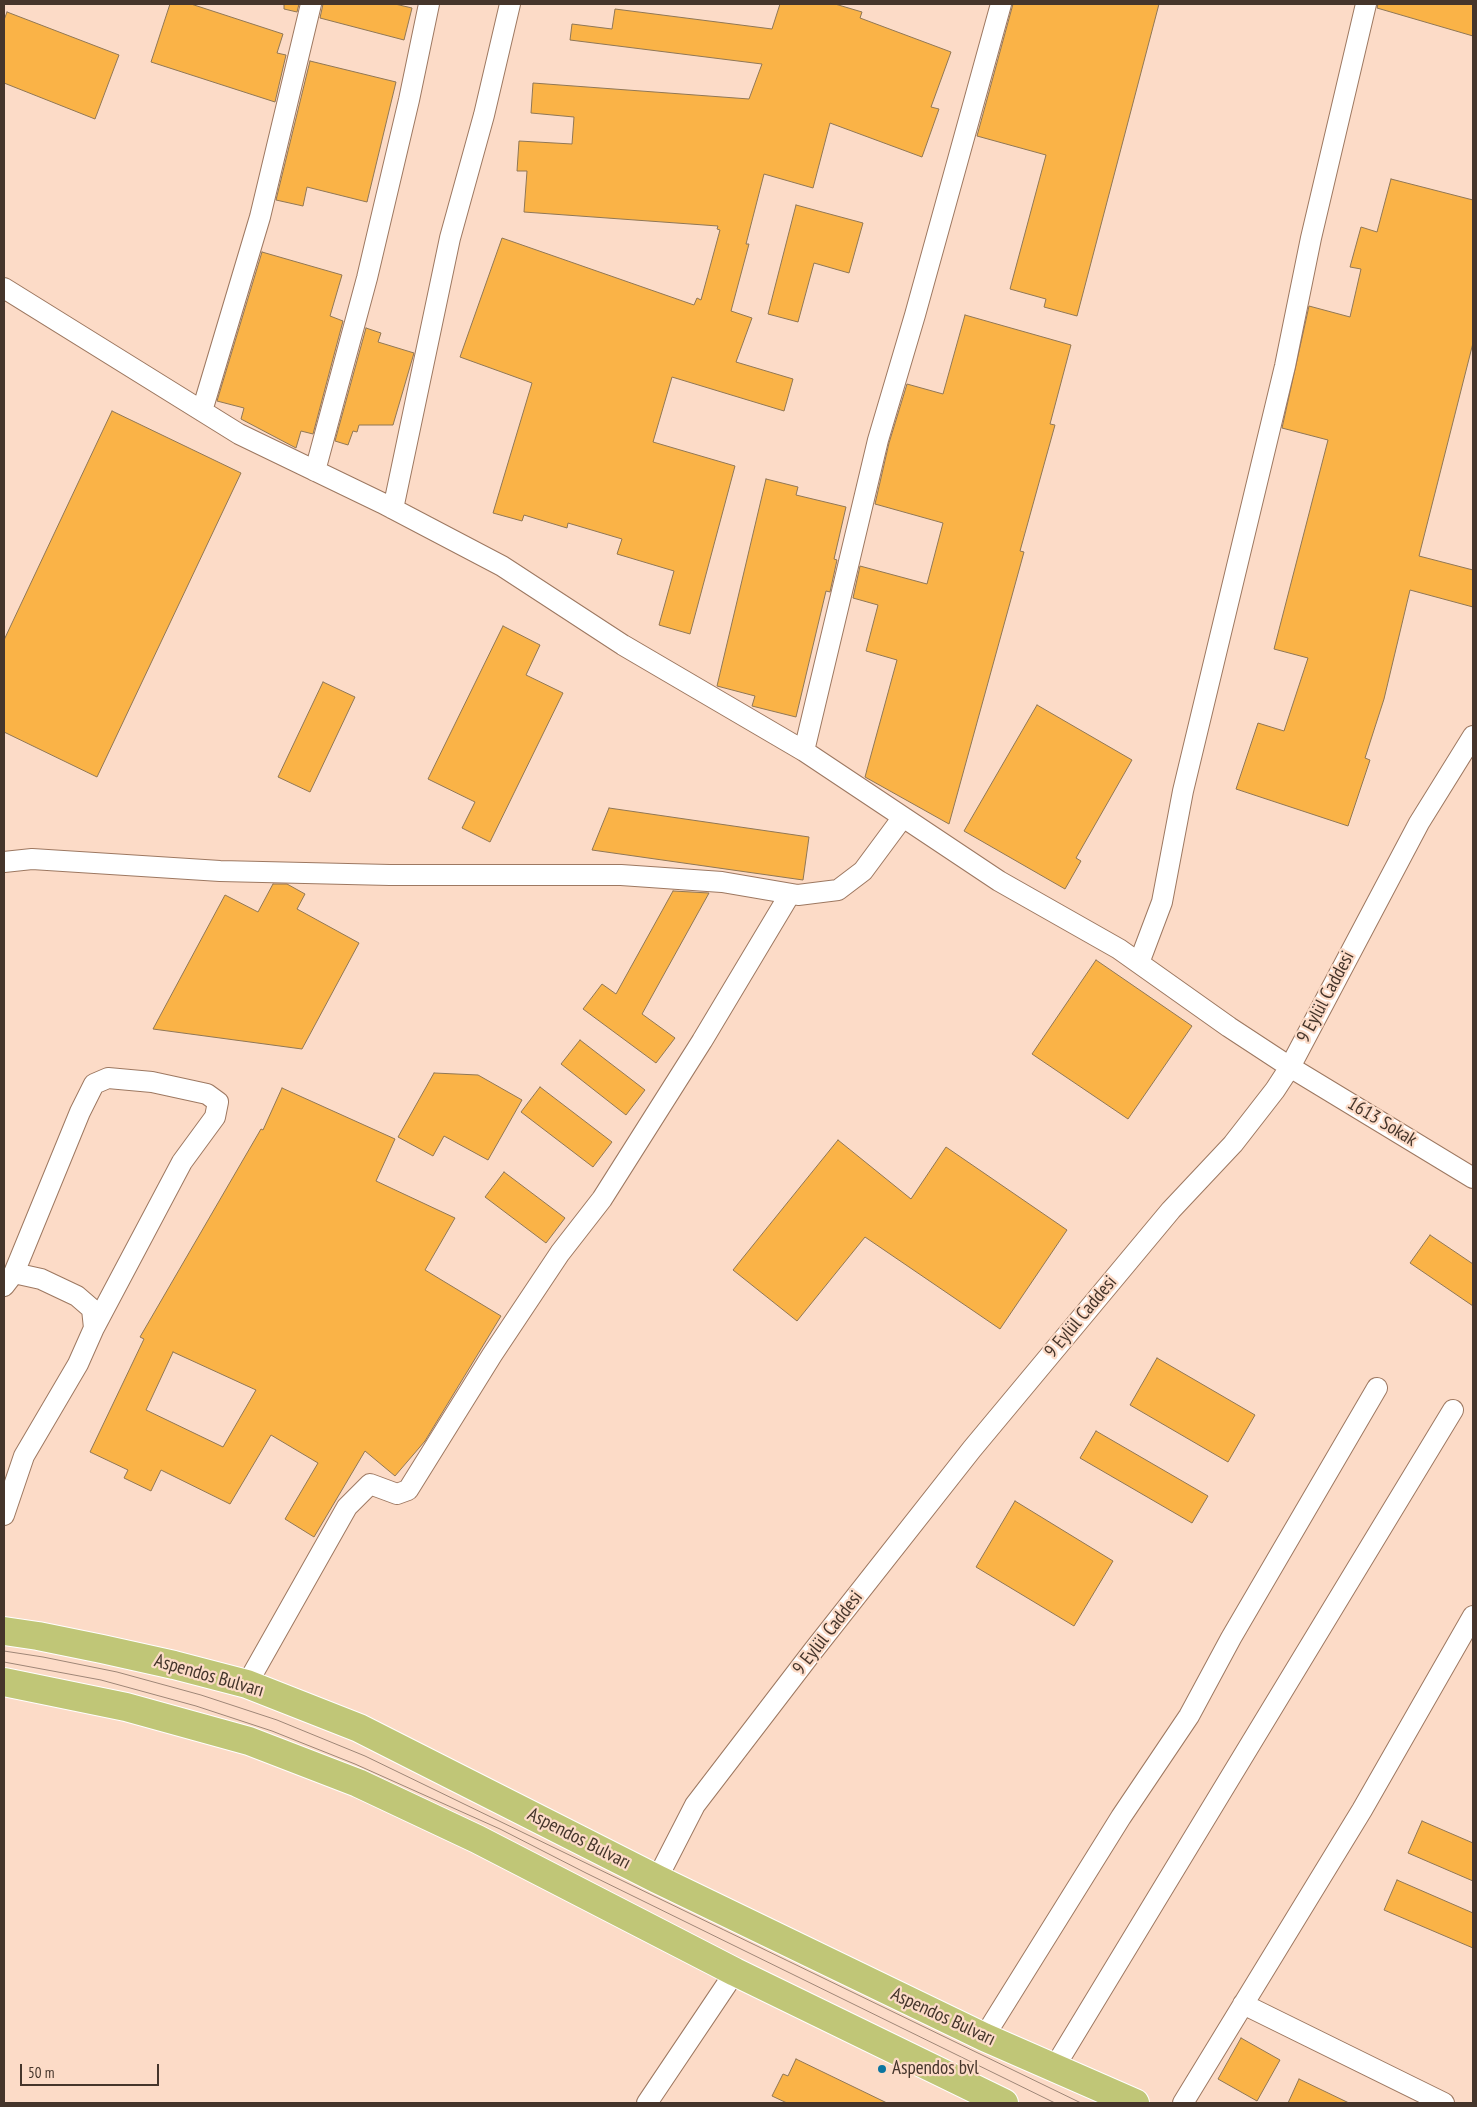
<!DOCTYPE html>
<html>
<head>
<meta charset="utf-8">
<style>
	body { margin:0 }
	#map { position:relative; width:1477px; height:2107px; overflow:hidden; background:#fcdbc7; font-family:"PT Sans Narrow",sans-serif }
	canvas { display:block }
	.frame { position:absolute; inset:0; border:5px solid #45352b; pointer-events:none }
	.scale { position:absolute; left:20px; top:2064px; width:139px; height:22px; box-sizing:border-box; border:2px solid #45352b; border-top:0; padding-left:6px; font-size:15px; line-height:18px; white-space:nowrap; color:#45352b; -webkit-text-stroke:4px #fcdbc7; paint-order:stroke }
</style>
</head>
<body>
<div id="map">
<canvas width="1477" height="2107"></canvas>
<div class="frame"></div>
<div class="scale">50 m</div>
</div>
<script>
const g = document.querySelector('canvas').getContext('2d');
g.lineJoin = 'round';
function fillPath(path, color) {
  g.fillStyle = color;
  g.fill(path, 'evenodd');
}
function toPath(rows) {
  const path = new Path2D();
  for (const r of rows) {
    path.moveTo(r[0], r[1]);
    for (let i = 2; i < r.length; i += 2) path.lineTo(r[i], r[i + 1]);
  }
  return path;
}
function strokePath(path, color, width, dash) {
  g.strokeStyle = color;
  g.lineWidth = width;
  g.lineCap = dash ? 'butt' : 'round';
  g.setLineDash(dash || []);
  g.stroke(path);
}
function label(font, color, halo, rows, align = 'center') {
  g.font = font + ' "PT Sans Narrow",sans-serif';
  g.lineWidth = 4.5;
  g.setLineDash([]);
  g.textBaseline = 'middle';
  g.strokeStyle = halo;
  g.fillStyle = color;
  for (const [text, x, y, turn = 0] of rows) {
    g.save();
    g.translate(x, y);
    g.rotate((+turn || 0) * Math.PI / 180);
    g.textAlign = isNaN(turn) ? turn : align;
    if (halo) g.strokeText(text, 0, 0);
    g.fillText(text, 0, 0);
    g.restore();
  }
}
const building = toPath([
	[170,4,191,4,283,34,277,53,286,55,275,102,151,62,170,4],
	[284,4,299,4,297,12,284,9,284,4],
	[323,4,395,4,412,8,404,40,320,18,323,4],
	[780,4,835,4,862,12,860,18,951,52,931,107,939,109,922,157,830,123,813,188,764,174,746,244,749,244,731,311,752,318,736,362,793,379,784,411,672,377,653,442,735,466,690,634,659,625,674,571,617,554,622,539,568,523,567,528,524,515,522,521,493,513,532,383,460,357,502,238,694,305,697,298,701,300,720,230,717,229,718,226,524,212,527,171,517,171,519,141,572,144,574,117,531,113,533,83,749,99,762,64,570,40,572,24,612,29,615,9,772,29,780,4],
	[1013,4,1159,4,1077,316,1044,307,1046,299,1010,289,1046,155,977,136,1013,4],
	[1378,4,1473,4,1473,36,1377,8,1378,4],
	[7,12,119,55,95,119,4,83,4,20,7,12],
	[310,61,396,82,367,202,307,187,303,206,276,200,310,61],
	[1391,179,1473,200,1473,343,1419,556,1473,570,1473,607,1410,590,1384,699,1365,758,1370,760,1348,826,1236,789,1258,723,1284,731,1308,658,1274,649,1328,440,1282,428,1309,306,1350,317,1361,269,1350,267,1361,227,1377,232,1391,179],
	[796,205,863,223,849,273,814,263,798,322,768,314,796,205],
	[262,252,342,275,330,316,343,321,313,434,301,431,296,448,241,419,244,408,217,401,262,252],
	[965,315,1071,345,1050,424,1055,425,1020,551,1024,552,949,824,865,777,897,660,866,651,878,605,853,598,860,566,927,584,943,523,875,504,889,443,907,384,943,394,965,315],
	[366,328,381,333,378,342,414,353,393,425,359,425,357,432,353,431,348,445,335,441,366,328],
	[112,411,241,473,97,777,4,732,4,640,112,411],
	[766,479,798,487,796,495,846,507,834,559,837,560,830,592,826,591,796,717,752,706,755,696,717,686,766,479],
	[503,626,540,645,526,675,563,693,490,842,462,828,475,802,428,779,503,626],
	[323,682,355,697,310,792,278,777,323,682],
	[1037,705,1132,760,1076,858,1081,861,1065,889,964,831,1037,705],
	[609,808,809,837,803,880,592,850,609,808],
	[273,884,287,884,305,894,297,909,359,943,302,1049,153,1029,225,895,258,912,273,884],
	[673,891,709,893,642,1014,675,1038,656,1063,583,1009,602,984,616,994,673,891],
	[1096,960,1192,1026,1128,1119,1032,1054,1096,960],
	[580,1040,645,1090,626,1115,561,1064,580,1040],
	[434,1073,478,1075,522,1100,488,1160,444,1136,433,1156,398,1137,434,1073],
	[540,1087,612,1142,593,1167,521,1112,540,1087],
	[282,1088,395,1139,376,1181,455,1218,425,1270,501,1316,425,1441,395,1476,365,1451,314,1537,285,1519,318,1463,271,1435,230,1504,161,1470,151,1491,124,1478,128,1470,90,1452,144,1339,140,1337,261,1129,263,1130,282,1088],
	[173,1352,256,1390,223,1447,146,1410,173,1352],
	[838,1140,911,1199,946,1147,1067,1230,1000,1329,865,1237,797,1321,733,1270,838,1140],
	[504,1172,565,1218,546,1243,485,1197,504,1172],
	[1430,1235,1473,1264,1473,1306,1410,1263,1430,1235],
	[1157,1358,1255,1415,1228,1462,1130,1405,1157,1358],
	[1096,1431,1208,1496,1192,1523,1080,1458,1096,1431],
	[1015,1501,1113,1561,1074,1626,976,1567,1015,1501],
	[1422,1821,1473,1843,1473,1881,1408,1853,1422,1821],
	[1397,1880,1473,1913,1473,1948,1384,1910,1397,1880],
	[1241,2038,1280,2060,1257,2101,1218,2079,1241,2038],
	[796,2059,887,2103,787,2103,772,2096,783,2074,788,2076,796,2059],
	[1299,2079,1349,2103,1288,2103,1299,2079]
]);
fillPath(building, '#fab347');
strokePath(building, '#907755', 1);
const minor = toPath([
	[4,288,239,434,382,503,502,566,623,645,804,751,999,881,1119,949,1229,1027,1290,1067,1473,1178],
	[202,411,260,217,311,4],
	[315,471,367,278,409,100,429,4],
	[393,509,450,238,484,115,510,4],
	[804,751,878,440,915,315,1001,4],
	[4,862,32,859,220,871,390,875,621,875,722,882,798,895,838,890,863,871,903,817],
	[1139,963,1162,902,1183,791,1285,366,1311,238,1366,4],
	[4,1286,14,1273,80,1112,94,1084,108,1078,152,1082,207,1094,218,1102,215,1117,182,1162,94,1328],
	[4,1515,24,1456,78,1364,94,1328,92,1309,77,1296,41,1279,14,1273],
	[247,1684,347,1507,370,1484,397,1494,408,1490,492,1355,560,1253,602,1199,702,1041,790,894],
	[657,1879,695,1805,813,1651,972,1449,1171,1210,1233,1144,1275,1090,1290,1067,1419,823,1473,736],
	[1243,2004,1444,2103],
	[984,2037,1121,1817,1189,1716,1231,1638,1377,1388],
	[1054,2068,1453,1410],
	[647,2103,735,1972],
	[1183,2103,1362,1810,1473,1616]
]);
const primary = toPath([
	[4,1631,38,1636,102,1649,174,1665,247,1684,359,1728,657,1879,984,2037,1135,2103],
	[4,1682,126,1707,249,1741,358,1783,477,1839,735,1972,1004,2103]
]);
strokePath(minor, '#9d7861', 22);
strokePath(primary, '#fff', 30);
strokePath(minor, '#fff', 20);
strokePath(primary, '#c0c677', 28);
strokePath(toPath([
	[4,1651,43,1657,117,1672,201,1695,277,1720,365,1756,1081,2103],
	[4,1662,101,1680,196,1706,272,1731,355,1764,500,1829,586,1873,1055,2103]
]), '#9e8677', 1);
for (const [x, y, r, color] of [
	[882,2069,5,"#0b75a0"]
]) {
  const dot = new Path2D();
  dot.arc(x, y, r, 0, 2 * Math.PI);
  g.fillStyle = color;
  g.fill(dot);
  strokePath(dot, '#fcdbc7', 2);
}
label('19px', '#45352b', '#fcdbc7', [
	["9 Eylül Caddesi",1326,997,-62],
	["1613 Sokak",1382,1122,31],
	["9 Eylül Caddesi",1081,1317,-50],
	["9 Eylül Caddesi",828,1633,-52],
	["Aspendos Bulvarı",209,1676,16],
	["Aspendos Bulvarı",579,1839,27],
	["Aspendos Bulvarı",943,2017,25]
]);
label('19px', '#45352b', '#fcdbc7', [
	["Aspendos bvl",892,2069]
], 'left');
</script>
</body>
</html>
